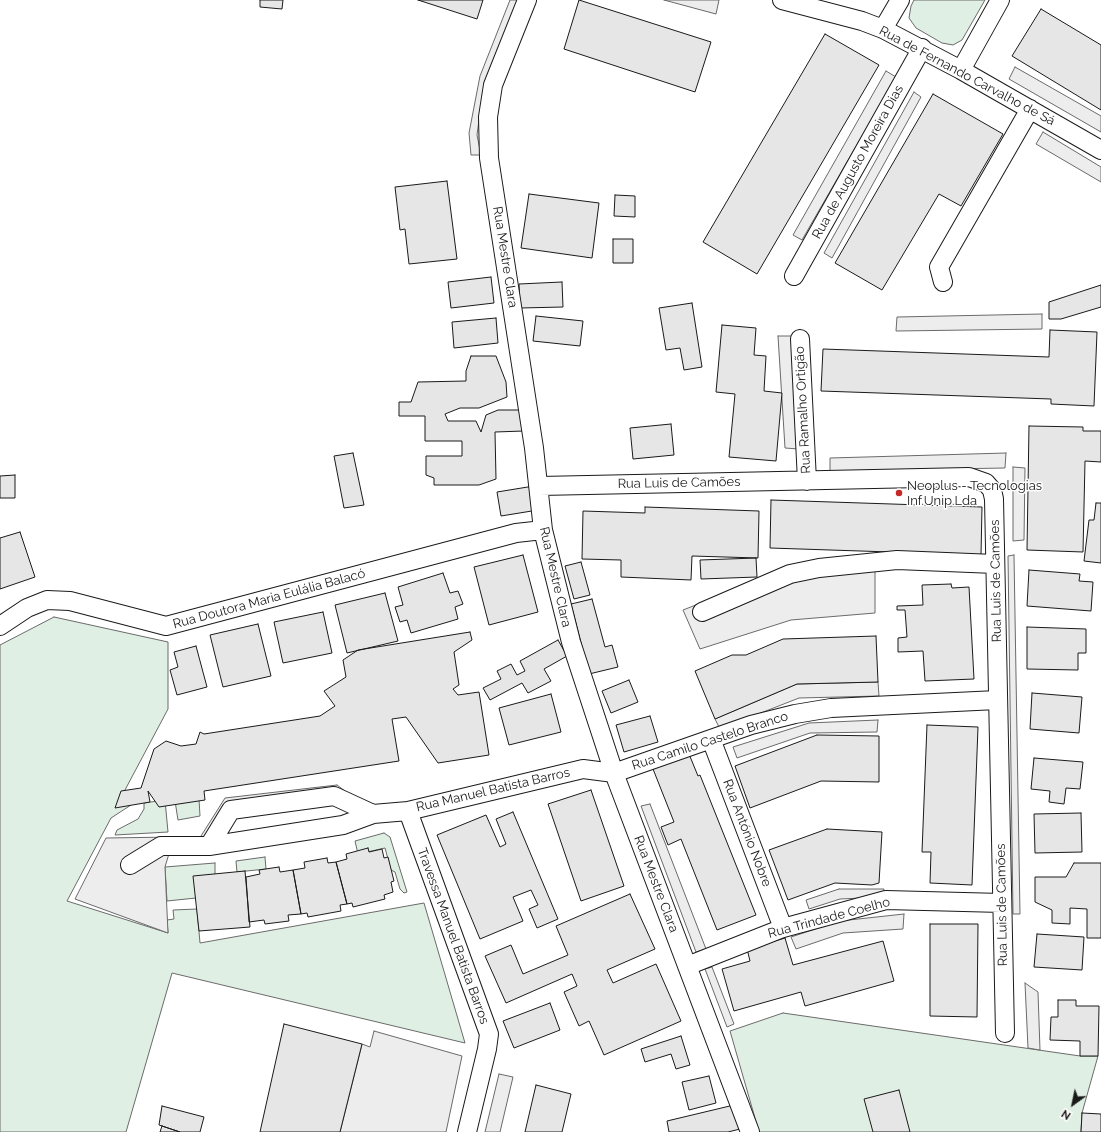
<!DOCTYPE html>
<html>
<head>
<meta charset="utf-8">
<style>
	body { margin:0 }
	#map { position:relative; width:1101px; height:1132px; overflow:hidden; background:#fff; font-family:Raleway,sans-serif }
	canvas { display:block }
	.north { position:absolute; left:1053px; top:1084px; width:40px; height:40px; -webkit-text-stroke:3px #fff; paint-order:stroke; rotate:213deg; font-size:11px; font-weight:700; line-height:16px; text-align:center; color:#1a1a1a }
	.north::after { content:''; display:block; margin:auto; width:14px; height:18px; background:#1a1a1a; clip-path:polygon(50% 0,100% 100%,50% 72%,0 100%) }
</style>
</head>
<body>
<div id="map">
<canvas width="1101" height="1132"></canvas>
<div class="north">N</div>
</div>
<script>
const g = document.querySelector('canvas').getContext('2d');
g.lineJoin = 'round';
function fillPath(path, color) {
  g.fillStyle = color;
  g.fill(path, 'evenodd');
}
function toPath(rows) {
  const path = new Path2D();
  for (const r of rows) {
    path.moveTo(r[0], r[1]);
    for (let i = 2; i < r.length; i += 2) path.lineTo(r[i], r[i + 1]);
  }
  return path;
}
function strokePath(path, color, width, dash) {
  g.strokeStyle = color;
  g.lineWidth = width;
  g.lineCap = dash ? 'butt' : 'round';
  g.setLineDash(dash || []);
  g.stroke(path);
}
function label(font, color, halo, rows, align = 'center') {
  g.font = font + ' Raleway,sans-serif';
  g.lineWidth = 3;
  g.setLineDash([]);
  g.textBaseline = 'middle';
  g.strokeStyle = halo;
  g.fillStyle = color;
  for (const [text, x, y, turn = 0] of rows) {
    g.save();
    g.translate(x, y);
    g.rotate((+turn || 0) * Math.PI / 180);
    g.textAlign = isNaN(turn) ? turn : align;
    if (halo) g.strokeText(text, 0, 0);
    g.fillText(text, 0, 0);
    g.restore();
  }
}
const green = toPath([
	[914,0,985,0,962,40,953,45,942,43,916,28,909,18,911,6,914,0],
	[54,617,168,642,168,709,117,805,131,804,131,805,111,818,67,901,168,933,167,920,174,919,173,910,197,909,200,943,424,903,465,1043,172,973,126,1132,0,1132,0,645,54,617],
	[199,799,200,816,178,820,175,801,199,799],
	[165,800,168,832,115,835,117,830,138,819,144,809,144,803,165,800],
	[384,833,390,837,407,892,404,893,400,889,395,872,391,870,385,848,358,854,355,841,384,833],
	[265,857,266,869,237,872,236,861,265,857],
	[215,863,215,874,196,898,167,901,165,867,215,863],
	[783,1013,1080,1056,1098,1056,1082,1113,1081,1132,759,1132,730,1031,783,1013]
]);
fillPath(green, '#e0efe3');
strokePath(green, '#6a6a6a', 1);
const parking = toPath([
	[510,0,518,0,486,79,481,105,477,135,481,155,471,155,469,133,480,76,510,0],
	[664,0,719,0,716,14,664,0],
	[1015,67,1101,116,1101,132,1009,79,1015,67],
	[886,71,896,77,802,240,793,235,886,71],
	[914,92,921,97,832,258,824,253,914,92],
	[1043,132,1101,167,1101,182,1036,144,1043,132],
	[1042,314,1042,329,896,331,897,317,1042,314],
	[778,336,791,336,799,449,785,448,778,336],
	[1006,453,1005,468,830,471,830,458,1006,453],
	[1013,467,1025,468,1024,540,1013,541,1013,467],
	[1014,555,1020,914,1013,914,1008,556,1014,555],
	[798,565,875,569,875,613,791,620,700,649,683,610,798,565],
	[878,682,879,696,799,698,720,729,715,719,797,684,878,682],
	[878,720,877,732,810,733,737,758,733,747,809,723,878,720],
	[337,785,366,807,338,794,231,806,208,841,201,836,225,798,337,785],
	[650,804,706,949,696,952,641,806,650,804],
	[174,837,165,867,168,933,75,899,106,838,174,837],
	[839,889,884,889,884,897,840,899,809,909,806,900,839,889],
	[904,914,903,929,843,933,796,949,791,937,840,921,904,914],
	[712,967,734,1024,727,1027,705,969,712,967],
	[1025,983,1038,992,1040,1050,1028,1048,1025,983],
	[374,1031,462,1056,446,1132,340,1132,362,1044,370,1047,374,1031],
	[499,1074,513,1077,500,1132,485,1132,499,1074]
]);
fillPath(parking, '#ededed');
strokePath(parking, '#6a6a6a', 1);
const building = toPath([
	[260,0,283,0,282,9,260,7,260,0],
	[418,0,483,0,477,19,418,0],
	[579,0,711,42,695,92,564,49,579,0],
	[1041,9,1101,45,1101,110,1012,56,1041,9],
	[825,34,879,65,757,274,703,242,825,34],
	[933,94,1003,134,961,206,939,194,882,290,835,263,933,94],
	[447,181,457,259,409,264,405,229,400,230,395,187,447,181],
	[529,194,599,203,592,258,521,248,529,194],
	[615,195,635,196,635,217,614,216,615,195],
	[613,239,633,239,633,263,613,263,613,239],
	[491,277,494,303,451,308,448,282,491,277],
	[562,282,563,307,520,308,519,284,562,282],
	[1101,285,1101,307,1061,319,1049,319,1049,302,1101,285],
	[692,303,702,367,684,370,680,348,666,350,659,308,692,303],
	[536,316,583,321,580,346,533,341,536,316],
	[496,318,498,343,454,348,452,322,496,318],
	[722,325,756,328,754,355,766,356,764,391,782,393,776,461,729,457,735,394,716,392,722,325],
	[1050,330,1097,332,1094,406,1051,404,1051,399,821,391,823,349,1049,357,1050,330],
	[471,356,496,356,506,382,507,397,479,408,460,408,445,414,448,421,476,421,481,432,486,415,498,410,524,410,524,431,495,432,496,479,479,485,434,485,434,478,426,475,426,456,462,456,462,441,425,441,425,416,399,416,399,402,411,402,418,382,466,381,466,371,471,356],
	[671,424,674,455,633,459,630,428,671,424],
	[1029,426,1083,427,1083,431,1101,431,1101,462,1085,461,1083,552,1027,550,1029,426],
	[353,453,364,505,344,508,334,456,353,453],
	[15,475,15,498,0,498,0,476,15,475],
	[534,486,538,510,501,516,497,492,534,486],
	[771,500,982,507,981,555,770,548,771,500],
	[1096,503,1101,503,1101,563,1084,561,1089,520,1094,520,1096,503],
	[645,507,759,511,758,558,692,556,691,580,621,577,621,560,582,559,583,511,645,513,645,507],
	[20,532,35,577,0,589,0,538,20,532],
	[523,555,538,612,489,625,474,567,523,555],
	[756,558,757,577,701,579,700,560,756,558],
	[581,562,590,595,574,599,565,566,581,562],
	[1029,570,1080,574,1079,581,1093,582,1091,611,1027,606,1029,570],
	[443,573,450,593,458,591,463,604,455,607,458,619,411,633,407,620,400,622,395,607,403,605,398,587,443,573],
	[951,584,952,588,969,587,974,679,925,681,923,651,898,652,898,638,907,637,905,610,897,610,897,606,923,605,922,585,951,584],
	[385,593,398,641,347,653,335,605,385,593],
	[592,599,605,647,612,645,618,667,589,674,571,604,592,599],
	[323,612,332,653,283,663,274,622,323,612],
	[258,624,271,676,223,687,210,635,258,624],
	[1027,627,1086,629,1086,653,1078,653,1078,670,1027,669,1027,627],
	[470,632,472,640,454,652,459,685,453,689,458,695,479,692,489,755,438,763,406,717,392,719,399,761,204,791,205,800,159,807,148,791,150,802,115,808,121,791,141,788,154,749,166,741,181,746,196,744,200,732,204,734,320,716,335,706,324,691,346,677,343,660,358,650,470,632],
	[876,636,878,682,797,684,715,719,695,671,732,655,746,655,783,639,876,636],
	[558,640,567,656,544,669,551,681,528,693,522,683,490,700,483,688,501,679,497,671,511,664,517,675,525,671,520,661,558,640],
	[196,646,207,687,177,695,170,670,178,667,174,652,196,646],
	[629,680,638,702,611,713,602,691,629,680],
	[1032,693,1082,697,1079,733,1030,729,1032,693],
	[551,694,561,732,509,745,499,708,551,694],
	[650,716,658,742,624,752,616,725,650,716],
	[927,725,978,727,972,885,930,883,931,852,922,852,927,725],
	[817,735,879,736,879,782,821,781,750,808,735,766,817,735],
	[689,754,698,776,700,775,756,915,717,930,681,839,668,845,661,827,674,822,653,769,689,754],
	[1034,758,1083,762,1080,789,1066,788,1064,804,1049,802,1050,791,1031,789,1034,758],
	[591,790,624,886,581,901,548,804,591,790],
	[513,812,558,919,537,928,529,909,538,905,531,890,513,897,523,921,480,939,437,835,486,815,500,847,506,844,496,819,513,812],
	[1081,813,1082,852,1035,853,1034,814,1081,813],
	[827,829,882,832,879,883,872,885,835,883,788,900,769,850,827,829],
	[368,848,369,852,382,849,384,858,388,857,394,881,391,882,393,892,384,895,385,899,353,907,352,903,347,904,336,862,347,859,346,854,368,848],
	[327,858,328,863,336,862,347,904,340,905,341,911,308,917,307,913,301,914,293,870,305,868,304,862,327,858],
	[1074,863,1101,863,1101,938,1087,938,1087,909,1070,908,1070,924,1052,923,1052,910,1035,902,1035,877,1066,877,1074,863],
	[279,867,280,872,293,870,301,914,288,915,289,921,265,924,264,920,249,922,246,877,260,874,259,870,279,867],
	[245,871,250,927,199,931,193,876,245,871],
	[630,894,655,949,607,970,613,983,656,964,681,1021,604,1055,589,1021,579,1026,564,992,577,986,572,974,506,1003,485,956,511,945,523,974,568,955,556,926,630,894],
	[930,924,978,924,977,1017,930,1016,930,924],
	[1037,934,1084,937,1082,970,1034,967,1037,934],
	[785,938,793,965,883,941,894,981,805,1006,801,992,734,1011,722,969,750,961,747,949,785,938],
	[1058,1000,1076,1000,1076,1006,1099,1006,1098,1056,1080,1056,1080,1041,1050,1040,1051,1017,1058,1017,1058,1000],
	[550,1003,560,1030,514,1048,503,1021,550,1003],
	[284,1024,362,1044,340,1132,260,1132,284,1024],
	[681,1036,690,1065,676,1069,671,1054,645,1062,641,1049,681,1036],
	[709,1076,716,1103,689,1110,682,1082,709,1076],
	[536,1085,571,1094,562,1132,525,1132,536,1085],
	[899,1090,910,1132,873,1132,864,1099,899,1090],
	[734,1105,740,1129,728,1132,669,1132,667,1121,734,1105],
	[162,1106,204,1117,200,1132,180,1132,159,1125,162,1106],
	[1082,1113,1101,1114,1101,1132,1081,1132,1082,1113],
	[162,1126,180,1132,160,1132,162,1126]
]);
fillPath(building, '#e6e6e6');
strokePath(building, '#1a1a1a', 1);
const minor = toPath([
	[527,0,493,85,488,117,489,158,534,448,543,530,571,642,614,773,750,1132],
	[782,0,862,21,883,29,961,70,1101,150],
	[883,29,900,0],
	[961,70,1000,0],
	[794,276,922,48],
	[943,282,939,267,1030,109],
	[800,339,807,481],
	[540,486,969,477,986,483,992,490,994,499,1005,1033],
	[702,612,790,574,819,568,897,560,995,564],
	[0,626,27,608,47,600,70,601,166,626,516,533,543,530],
	[711,739,783,928],
	[408,811,489,1034,487,1049,467,1132],
	[209,846,231,810,334,796,373,814],
	[130,865,161,846,209,846,343,825,373,814,408,811,583,769,614,773,751,725,795,714,831,708,997,700],
	[687,966,783,928,886,900,1002,903]
]);
strokePath(minor, '#1a1a1a', 20);
strokePath(minor, '#fff', 18);
for (const [x, y, r, color] of [
	[899,493,4,"#c62828"]
]) {
  const dot = new Path2D();
  dot.arc(x, y, r, 0, 2 * Math.PI);
  g.fillStyle = color;
  g.fill(dot);
  strokePath(dot, '#fff', 1.5);
}
label('13px', '#1a1a1a', '#fff', [
	["Rua de Fernando Carvalho de Sá",967,76,28],
	["Rua de Augusto Moreira Dias",858,162,-61],
	["Rua Mestre Clara",505,257,81],
	["Rua Ramalho Ortigão",803,410,-93],
	["Rua Luis de Camões",679,483,-1],
	["Rua Mestre Clara",555,577,77],
	["Rua Luis de Camões",996,581,-91],
	["Rua Doutora Maria Eulália Balacó",269,599,-15],
	["Rua Camilo Castelo Branco",710,741,-18],
	["Rua Manuel Batista Barros",493,790,-13],
	["Rua António Nobre",747,833,69],
	["Rua Mestre Clara",656,884,69],
	["Rua Luis de Camões",1002,905,-91],
	["Rua Trindade Coelho",829,918,-15],
	["Travessa Manuel Batista Barros",453,936,70]
]);
label('13px', '#1a1a1a', '#fff', [
	["Neoplus - Tecnologias",907,486],
	["Inf.Unip.Lda",907,501]
], 'left');
</script>
</body>
</html>
